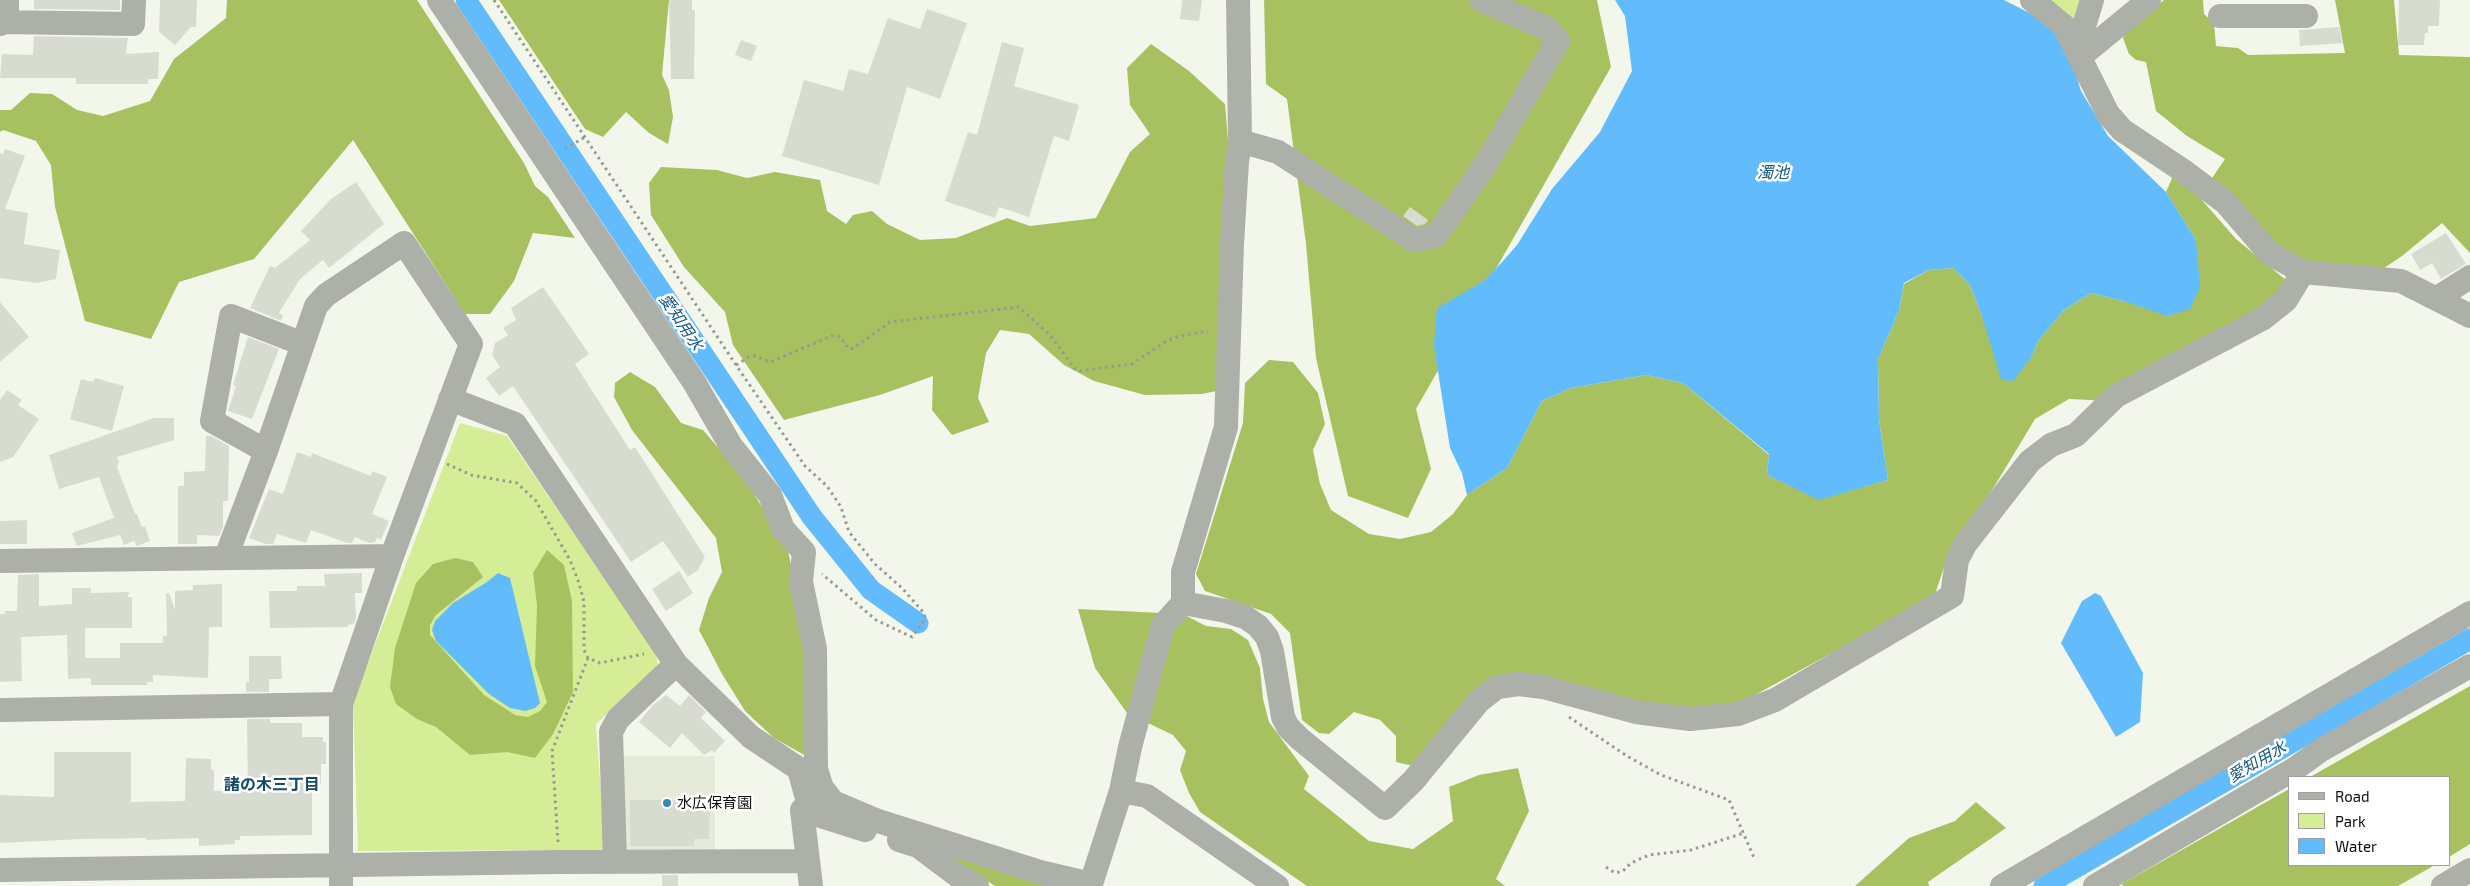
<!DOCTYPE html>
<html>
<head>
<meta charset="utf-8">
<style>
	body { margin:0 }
	#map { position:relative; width:2470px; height:886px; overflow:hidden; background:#f3f7eb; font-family:"Exo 2",sans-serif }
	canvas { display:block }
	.legend { position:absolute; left:2288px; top:776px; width:162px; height:90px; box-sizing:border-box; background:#fff; border:1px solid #9f9f9d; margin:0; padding:6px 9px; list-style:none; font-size:15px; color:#0e0f0b }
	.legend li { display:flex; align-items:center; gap:10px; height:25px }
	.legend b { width:25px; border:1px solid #9f9f9d }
</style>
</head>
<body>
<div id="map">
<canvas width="2470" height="886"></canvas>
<ul class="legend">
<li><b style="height:6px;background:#adafa9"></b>Road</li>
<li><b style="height:14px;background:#d4ed96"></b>Park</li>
<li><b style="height:14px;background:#62bcfc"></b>Water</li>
</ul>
</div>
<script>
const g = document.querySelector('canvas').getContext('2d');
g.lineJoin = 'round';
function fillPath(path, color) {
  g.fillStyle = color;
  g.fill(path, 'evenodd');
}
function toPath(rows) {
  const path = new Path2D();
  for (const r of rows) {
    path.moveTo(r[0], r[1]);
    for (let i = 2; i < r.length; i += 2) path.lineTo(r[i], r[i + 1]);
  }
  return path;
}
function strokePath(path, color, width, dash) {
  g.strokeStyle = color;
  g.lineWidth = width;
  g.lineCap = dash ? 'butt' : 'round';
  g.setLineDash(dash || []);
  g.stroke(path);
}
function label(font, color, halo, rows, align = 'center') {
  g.font = font + ' "Exo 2","Noto Sans JP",sans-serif';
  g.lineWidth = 5;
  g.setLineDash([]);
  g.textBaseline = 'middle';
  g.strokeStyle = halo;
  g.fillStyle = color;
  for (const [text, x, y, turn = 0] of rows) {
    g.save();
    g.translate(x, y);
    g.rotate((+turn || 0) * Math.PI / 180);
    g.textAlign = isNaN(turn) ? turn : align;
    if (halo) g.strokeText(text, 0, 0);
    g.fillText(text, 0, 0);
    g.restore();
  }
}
fillPath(toPath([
	[617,756,715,756,715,854,622,850]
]), '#e5ebd8');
fillPath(toPath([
	[2043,0,2085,0,2082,14,2071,23],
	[460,423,507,436,656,653,658,668,596,724,605,850,358,851,353,702]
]), '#d4ed96');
fillPath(toPath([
	[227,0,417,0,524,163,535,186,548,197,575,238,533,233,514,281,490,314,465,314,353,140,254,259,179,282,151,339,85,321,55,207,51,165,36,141,3,130,0,132,0,110,11,110,30,93,52,94,77,110,103,116,150,101,174,59,226,18],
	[499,0,669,0,662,75,669,90,673,117,668,144,649,133,626,112,603,137,585,129],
	[1264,0,1597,0,1611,67,1416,409,1431,469,1408,518,1348,496,1316,358,1306,244,1287,99,1266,84],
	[2164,0,2203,0,2204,14,2214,23,2216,46,2238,48,2248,55,2345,53,2335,0,2394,0,2399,55,2470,57,2470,253,2442,223,2402,256,2381,270,2323,267,2284,253,2210,181,2225,159,2187,136,2156,111,2146,62,2136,60,2129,54,2123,38,2129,28],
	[1151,44,1189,71,1225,104,1232,190,1221,390,1202,394,1145,395,1094,381,1064,365,1029,334,1000,330,986,353,978,398,989,422,952,435,932,410,933,376,880,395,784,420,733,345,725,312,684,267,651,215,649,183,661,167,717,170,747,178,775,172,820,180,827,211,846,224,853,215,872,211,887,224,920,240,956,238,1007,218,1030,226,1096,218,1130,152,1150,134,1130,105,1127,68],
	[2173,176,2201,199,2236,239,2286,280,2262,319,2110,401,2069,399,2035,419,1994,487,1950,550,1934,597,1744,701,1698,710,1656,707,1512,674,1413,766,1396,762,1396,736,1380,720,1354,712,1329,734,1319,733,1302,720,1290,633,1271,614,1205,591,1196,574,1243,423,1245,383,1269,360,1293,362,1318,393,1325,424,1313,450,1320,484,1331,510,1369,534,1400,539,1431,532,1453,514,1467,495,1507,468,1542,401,1571,388,1646,375,1683,383,1769,455,1767,475,1819,499,1888,480,1879,420,1878,359,1899,311,1904,284,1929,270,1953,268,1970,285,1982,316,2031,358,2038,341,2064,310,2091,293,2127,302,2196,240,2166,192],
	[630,372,655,387,681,423,703,430,744,478,787,547,808,639,808,757,774,738,745,711,722,674,699,630,709,598,722,572,716,538,632,430,614,397,615,383],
	[547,550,564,565,572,601,573,692,553,734,535,758,507,752,470,755,436,727,417,719,396,704,390,687,395,648,416,583,433,564,455,558,473,562,483,577,436,615,430,625,430,635,484,695,515,715,528,717,540,711,547,702,535,666,537,605,533,573],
	[1078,609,1183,614,1206,626,1231,629,1248,640,1260,668,1263,699,1269,722,1309,776,1304,789,1369,841,1413,849,1453,821,1449,787,1479,775,1518,768,1529,811,1496,879,1505,886,1307,886,1200,812,1189,793,1180,770,1186,751,1173,735,1127,713,1095,668],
	[2470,686,2470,844,2449,857,2449,777,2310,777],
	[2289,789,2289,865,2435,865,2398,886,2123,886,2122,884],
	[1976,802,2006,828,1928,882,1929,886,1855,886,1909,838,1955,821],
	[938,849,1054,886,995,886]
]), '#a7c161');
fillPath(toPath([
	[1615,0,2004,0,2047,22,2067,47,2081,91,2108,136,2166,192,2196,240,2200,287,2190,309,2167,316,2127,302,2091,293,2064,310,2038,341,2031,358,2013,381,2001,379,1982,316,1970,285,1953,268,1929,270,1904,283,1899,311,1878,359,1879,420,1888,480,1819,500,1767,475,1769,454,1683,383,1646,375,1571,388,1542,401,1507,468,1467,495,1462,473,1450,448,1434,346,1437,308,1484,281,1503,261,1517,245,1552,189,1600,132,1632,71,1625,16],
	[498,573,510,578,538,695,540,703,535,708,525,711,510,708,489,694,436,641,432,630,435,621,453,603,487,582],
	[2095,593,2101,596,2143,673,2140,722,2116,737,2061,643,2082,601]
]), '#62bcfc');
strokePath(toPath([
	[466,0,812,517,871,590,918,623],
	[2044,886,2470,639]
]), '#62bcfc', 21);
fillPath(toPath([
	[34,0,120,0,120,10,34,9],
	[160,0,197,0,196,27,191,27,175,45,159,32],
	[669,0,692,0,692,10,695,10,694,79,671,79],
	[1182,0,1202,0,1199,21,1180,19],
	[2399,0,2440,0,2439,26,2428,26,2428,33,2425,33,2424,45,2398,45],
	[927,9,967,23,940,99,907,87,879,185,782,156,804,80,843,91,849,69,868,74,888,18,920,29],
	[2339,27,2343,43,2300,46,2299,30],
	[34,36,128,38,126,54,159,52,158,79,148,79,148,84,76,84,76,78,0,78,2,54,33,55],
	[741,40,757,46,751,61,735,55],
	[1002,42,1024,48,1014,86,1079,105,1069,141,1054,136,1029,217,999,207,995,218,945,201,968,132,977,135],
	[5,149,25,156,5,209,28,213,24,244,60,250,56,279,37,283,0,278,0,153,3,154],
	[356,182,384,224,329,268,323,260,300,279,279,313,283,315,281,321,250,308,270,266,275,268,310,240,301,231,331,199],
	[1410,207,1428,220,1425,224,1417,226,1403,216],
	[2446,233,2466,264,2441,279,2432,263,2420,270,2411,254],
	[543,287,589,354,575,364,630,450,635,447,705,557,698,570,688,577,663,541,631,562,513,386,499,396,486,378,500,367,492,355,495,343,508,335,503,328,516,320,511,308],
	[0,302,29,337,0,362],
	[248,337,279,349,252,419,228,411,236,386,233,385],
	[95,378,124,386,112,431,70,419,81,379,93,382],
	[7,390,22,400,18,405,39,419,13,457,0,462,0,400],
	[154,418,174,418,174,440,117,457,119,462,117,467,135,514,137,514,142,527,145,526,150,541,137,546,134,541,124,545,120,535,77,546,72,533,114,518,99,477,59,489,49,455],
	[206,436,211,436,229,446,228,501,223,501,223,527,219,536,197,535,197,544,178,544,178,486,184,486,184,472,205,471],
	[297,452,311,457,312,453,371,476,372,471,387,477,372,514,389,521,381,540,377,538,375,542,369,543,355,537,352,543,347,543,311,530,306,543,277,534,273,544,266,544,249,538,269,489,283,494],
	[27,520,27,544,0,544,0,521],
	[679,571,693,593,666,611,652,589],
	[362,573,362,593,355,593,356,619,354,624,348,625,348,627,270,628,269,591,297,591,297,586,325,586,324,574],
	[39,574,39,606,72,604,72,588,91,588,91,593,129,592,128,597,132,597,132,628,85,628,85,658,120,658,120,643,163,643,163,636,167,636,166,593,169,593,175,610,175,591,193,590,193,585,222,584,222,627,209,627,208,678,153,675,153,682,147,682,147,685,91,685,91,678,68,679,67,635,21,637,22,681,0,682,0,614,5,614,5,611,17,611,18,575],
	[249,656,281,656,282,679,269,679,269,692,246,692,246,682,249,682],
	[666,695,680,706,689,695,706,712,701,718,725,741,714,753,712,750,704,755,682,733,670,748,639,722,653,705],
	[247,719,270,719,270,723,302,723,302,737,323,737,323,742,326,742,326,764,321,764,321,783,319,788,312,788,312,835,240,836,240,840,235,840,235,844,199,846,199,838,146,840,146,838,84,839,0,843,0,795,54,797,54,752,131,752,131,802,185,801,186,758,211,759,211,770,214,770,214,791,248,791],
	[630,800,695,800,695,808,710,808,709,839,694,839,694,846,630,846],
	[662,875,678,875,678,886,662,886]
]), '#d8dcd0');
strokePath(toPath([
	[494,0,736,365,805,466,827,486,841,507,849,532,875,564,902,588,924,613,925,619,912,637,876,620,822,574],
	[565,149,585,137],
	[736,365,749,357,755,356,770,362,834,335,840,337,849,349,854,348,890,322,1019,307,1051,336,1074,368,1080,371,1132,364,1165,342,1179,336,1208,331],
	[447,464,471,475,517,483,536,501,570,560,579,583,584,602,584,650,588,658,600,663,644,654],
	[1569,717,1627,756,1661,775,1729,800,1755,860],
	[558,842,552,751,588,658],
	[1606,867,1615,873,1623,871,1631,863,1649,855,1691,850,1744,833]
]), '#989a92', 3, [2.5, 4]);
strokePath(toPath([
	[439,0,694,382,731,446,770,495,783,529,804,552,801,582,815,649,816,769,822,788,833,802,878,821,1040,872,1091,884,1121,791,1130,747,1163,625,1183,603,1183,572,1226,427,1232,244,1237,162,1240,141,1238,0],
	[2032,0,2064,26,2108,114,2122,130,2182,170,2225,202,2269,253,2303,272,2401,281,2470,316],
	[2220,16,2306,16],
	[1,22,133,24,134,0],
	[0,24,7,11,7,0],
	[2077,49,2092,0],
	[2081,56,2149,0],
	[1240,141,1278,152,1414,240,1436,236,1487,162,1558,41,1548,29,1482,0],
	[2437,298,2470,277],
	[450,399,515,424,676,664,618,719,611,732,615,861],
	[266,451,212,421,231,316,303,344],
	[226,557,266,451,316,306,326,295,404,243,471,344,392,556],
	[0,561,392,556,341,704,341,886],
	[1183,603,1226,611,1245,617,1258,626,1267,637,1272,651,1283,717,1288,727,1300,739,1385,808,1413,781,1479,701,1497,687,1519,684,1543,687,1636,712,1690,719,1738,714,1775,700,1952,596,1957,560,1966,543,2030,461,2051,445,2076,435,2116,396,2262,319,2286,300,2303,272],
	[676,664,751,737,799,769,811,813],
	[0,710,341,704],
	[1121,791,1147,796,1277,886],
	[899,840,918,846,958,876,977,886],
	[808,861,802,810,865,830],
	[0,870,559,862,808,861,811,886],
	[2002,886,2470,613],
	[2095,886,2296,768,2321,750,2470,666],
	[2443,886,2470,870]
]), '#adafa9', 24);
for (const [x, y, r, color] of [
	[667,803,5,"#3c87ba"]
]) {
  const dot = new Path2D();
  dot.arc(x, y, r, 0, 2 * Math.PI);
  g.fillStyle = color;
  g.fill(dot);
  strokePath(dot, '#fff', 2);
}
label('15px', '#0e0f0b', '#fff', [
	["水広保育園",677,803]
], 'left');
label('italic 16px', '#135680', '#fff', [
	["濁池",1773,173],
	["愛知用水",681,322,56],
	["愛知用水",2257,762,-30]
]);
label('bold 16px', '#13496b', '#fff', [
	["諸の木三丁目",272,785]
]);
</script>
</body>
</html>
